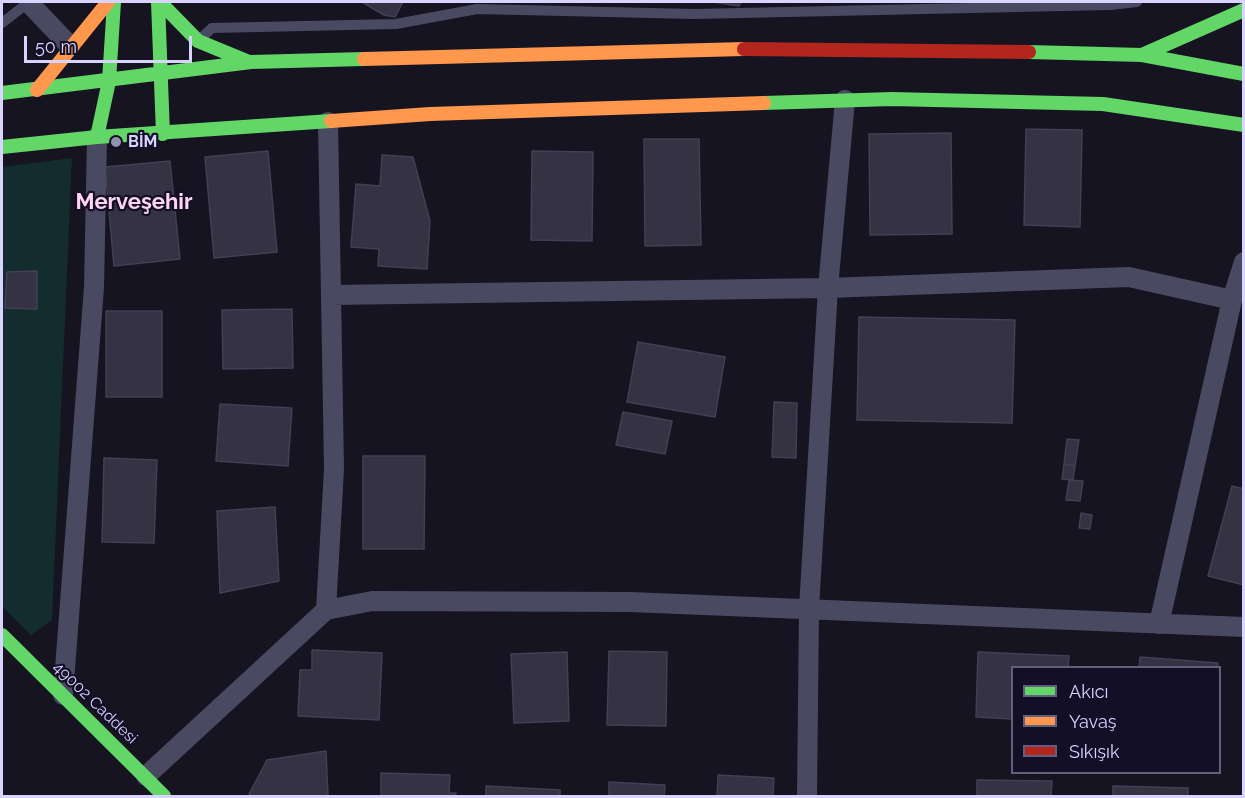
<!DOCTYPE html>
<html>
<head>
<meta charset="utf-8">
<style>
	body { margin:0 }
	#map { position:relative; width:1245px; height:798px; overflow:hidden; background:#161421; font-family:Raleway,sans-serif }
	canvas { display:block }
	.frame { position:absolute; inset:0; border:3px solid #d9d4ff; pointer-events:none }
	.legend { position:absolute; left:1011px; top:666px; width:210px; height:108px; box-sizing:border-box; background:#130f26; border:2px solid #625e7d; margin:0; padding:8px 10px; list-style:none; font-size:18px; color:#d9d4ff }
	.legend li { display:flex; align-items:center; gap:12px; height:30px }
	.legend b { width:30px; border:2px solid #625e7d }
	.scale { position:absolute; left:24px; top:36px; width:168px; height:27px; box-sizing:border-box; border:3px solid #d9d4ff; border-top:0; padding-left:8px; font-size:18px; line-height:21px; white-space:nowrap; color:#d9d4ff; -webkit-text-stroke:4px #130f26; paint-order:stroke }
</style>
</head>
<body>
<div id="map">
<canvas width="1245" height="798"></canvas>
<div class="frame"></div>
<ul class="legend">
<li><b style="height:8px;background:#63d668"></b>Akıcı</li>
<li><b style="height:8px;background:#ff974d"></b>Yavaş</li>
<li><b style="height:8px;background:#b3261e"></b>Sıkışık</li>
</ul>
<div class="scale">50 m</div>
</div>
<script>
const g = document.querySelector('canvas').getContext('2d');
g.lineJoin = 'round';
function fillPath(path, color) {
  g.fillStyle = color;
  g.fill(path, 'evenodd');
}
function toPath(rows) {
  const path = new Path2D();
  for (const r of rows) {
    path.moveTo(r[0], r[1]);
    for (let i = 2; i < r.length; i += 2) path.lineTo(r[i], r[i + 1]);
  }
  return path;
}
function strokePath(path, color, width, dash) {
  g.strokeStyle = color;
  g.lineWidth = width;
  g.lineCap = dash ? 'butt' : 'round';
  g.setLineDash(dash || []);
  g.stroke(path);
}
function label(font, color, halo, rows, align = 'center') {
  g.font = font + ' Raleway,sans-serif';
  g.lineWidth = 4.5;
  g.setLineDash([]);
  g.textBaseline = 'middle';
  g.strokeStyle = halo;
  g.fillStyle = color;
  for (const [text, x, y, turn = 0] of rows) {
    g.save();
    g.translate(x, y);
    g.rotate((+turn || 0) * Math.PI / 180);
    g.textAlign = isNaN(turn) ? turn : align;
    if (halo) g.strokeText(text, 0, 0);
    g.fillText(text, 0, 0);
    g.restore();
  }
}
fillPath(toPath([
	[72,158,52,620,31,635,2,606,2,167]
]), '#132c2d');
const building = toPath([
	[362,2,403,2,395,17,384,15,362,2],
	[713,2,741,2,739,6,713,2],
	[1026,129,1082,130,1080,227,1024,225,1026,129],
	[951,133,952,234,870,235,869,134,951,133],
	[644,139,699,139,701,245,645,246,644,139],
	[268,151,277,252,214,258,205,157,268,151],
	[532,151,593,152,592,241,531,240,532,151],
	[382,155,413,157,430,221,427,269,378,266,379,249,351,247,356,184,380,186,382,155],
	[170,161,180,259,114,266,105,167,170,161],
	[37,271,37,309,5,308,7,272,37,271],
	[292,309,293,368,223,369,222,310,292,309],
	[106,311,162,311,162,397,106,397,106,311],
	[859,317,1015,320,1012,423,857,420,859,317],
	[638,342,725,357,715,417,627,402,638,342],
	[774,402,797,403,796,458,772,457,774,402],
	[220,404,292,408,288,466,216,461,220,404],
	[623,412,672,421,665,454,616,445,623,412],
	[1067,439,1079,440,1075,466,1064,464,1067,439],
	[363,456,425,456,424,549,363,549,363,456],
	[104,458,157,460,154,543,102,542,104,458],
	[1064,464,1075,466,1073,480,1062,479,1064,464],
	[1069,480,1083,481,1080,501,1066,500,1069,480],
	[1232,486,1244,489,1244,585,1208,576,1232,486],
	[275,507,279,581,220,593,217,511,275,507],
	[1081,513,1092,515,1090,529,1079,528,1081,513],
	[312,650,382,653,379,720,298,716,300,670,312,670,312,650],
	[609,651,667,652,666,726,607,725,609,651],
	[567,652,569,721,514,723,511,654,567,652],
	[978,652,1069,656,1068,668,1012,668,1012,719,976,717,978,652],
	[1140,657,1218,663,1217,668,1139,668,1140,657],
	[326,751,328,796,250,796,249,794,267,760,326,751],
	[381,773,450,775,449,793,456,793,455,796,381,796,381,773],
	[718,775,774,778,773,796,717,796,718,775],
	[977,780,1052,781,1051,796,977,796,977,780],
	[609,782,665,785,664,796,609,796,609,782],
	[486,786,560,790,560,796,486,796,486,786],
	[1113,786,1188,788,1188,796,1113,796,1113,786]
]);
fillPath(building, '#343243');
strokePath(building, '#433f54', 1.5);
strokePath(toPath([
	[2,23,29,2],
	[199,40,212,28,396,24,477,9,694,14,1110,5,1137,2]
]), '#4a4962', 10);
strokePath(toPath([
	[30,4,70,46],
	[331,295,828,288,1129,277,1232,300],
	[326,610,334,469,328,122],
	[1159,624,1232,300,1244,262],
	[63,695,94,287,97,137],
	[146,776,326,610,372,601,630,602,1244,627],
	[807,796,809,609,828,288,845,100]
]), '#4a4962', 20);
strokePath(toPath([
	[158,2,163,134],
	[160,2,198,41,249,62],
	[1029,52,1142,55,1244,74],
	[1142,55,1244,10],
	[2,93,251,62,364,59],
	[764,103,892,99,1103,104,1244,125],
	[97,137,109,81,114,2],
	[2,147,97,137,331,121],
	[2,635,164,796]
]), '#63d668', 14);
strokePath(toPath([
	[364,59,744,49],
	[37,90,108,2],
	[331,121,430,114,764,103]
]), '#ff974d', 14);
strokePath(toPath([
	[744,49,1029,52]
]), '#b3261e', 14);
for (const [x, y, r, color] of [
	[116,142,6,"#9591b1"]
]) {
  const dot = new Path2D();
  dot.arc(x, y, r, 0, 2 * Math.PI);
  g.fillStyle = color;
  g.fill(dot);
  strokePath(dot, '#130f26', 2);
}
label('bold 16px', '#d9d4ff', '#130f26', [
	["BİM",128,142]
], 'left');
label('16px', '#d9d4ff', '#130f26', [
	["49002 Caddesi",95,703,44]
]);
label('bold 22px', '#ffd6f0', '#130f26', [
	["Merveşehir",134,202]
]);
</script>
</body>
</html>
